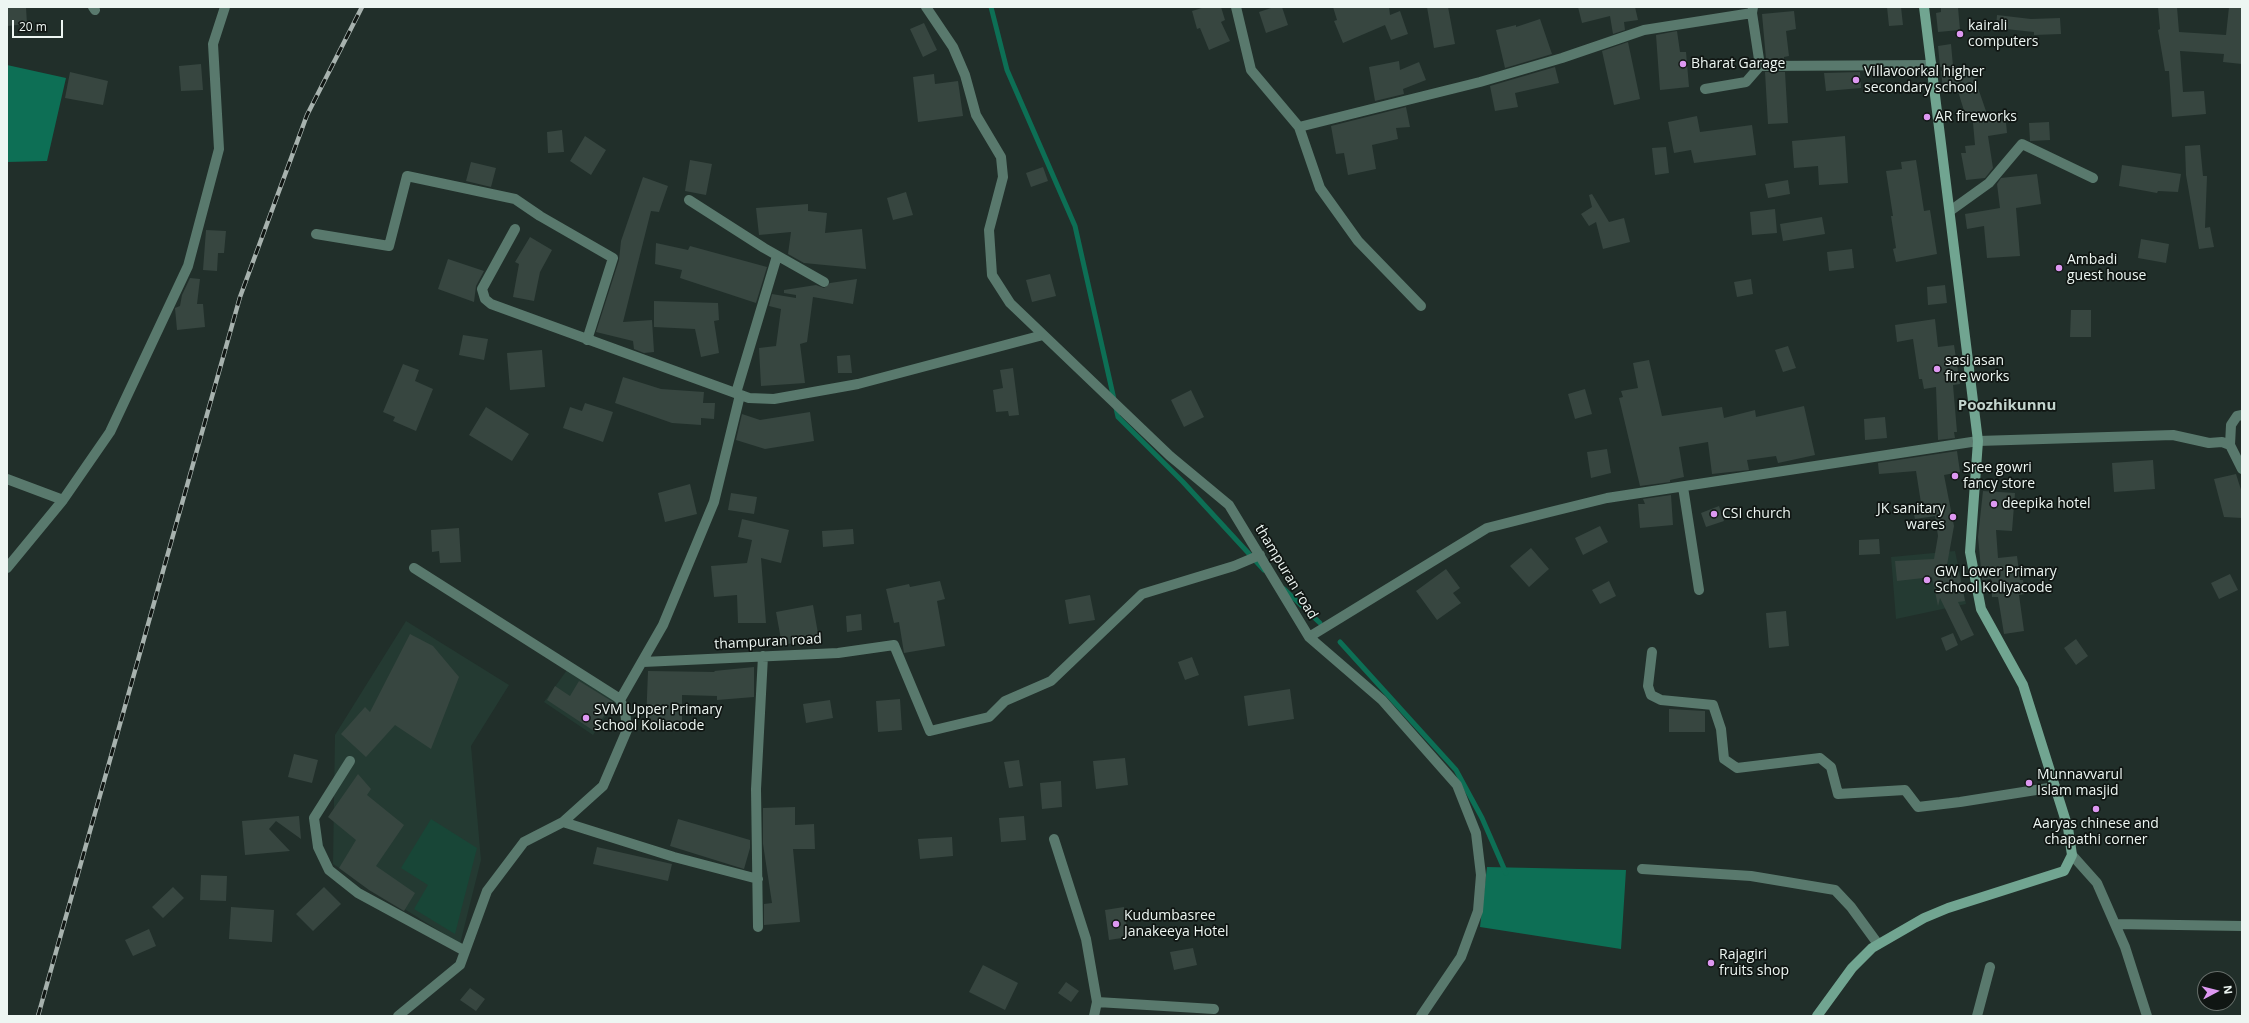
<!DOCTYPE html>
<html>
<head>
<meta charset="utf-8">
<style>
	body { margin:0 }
	#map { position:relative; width:2249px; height:1023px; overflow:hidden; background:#212f2a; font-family:"Open Sans",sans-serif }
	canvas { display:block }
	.frame { position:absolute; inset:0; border:8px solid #edf6f2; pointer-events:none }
	.north { position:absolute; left:2197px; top:971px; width:40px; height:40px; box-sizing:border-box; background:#101613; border:1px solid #68706c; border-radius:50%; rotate:83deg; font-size:11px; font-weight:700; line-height:16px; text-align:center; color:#edf6f2 }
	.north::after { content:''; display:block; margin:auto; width:14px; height:18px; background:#de98f2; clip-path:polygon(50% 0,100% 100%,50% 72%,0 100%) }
	.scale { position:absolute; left:12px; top:20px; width:51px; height:18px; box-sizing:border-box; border:2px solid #edf6f2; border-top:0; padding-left:5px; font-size:12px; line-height:14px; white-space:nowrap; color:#edf6f2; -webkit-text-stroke:3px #101613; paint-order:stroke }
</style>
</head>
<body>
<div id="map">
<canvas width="2249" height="1023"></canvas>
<div class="frame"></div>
<div class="north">N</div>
<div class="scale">20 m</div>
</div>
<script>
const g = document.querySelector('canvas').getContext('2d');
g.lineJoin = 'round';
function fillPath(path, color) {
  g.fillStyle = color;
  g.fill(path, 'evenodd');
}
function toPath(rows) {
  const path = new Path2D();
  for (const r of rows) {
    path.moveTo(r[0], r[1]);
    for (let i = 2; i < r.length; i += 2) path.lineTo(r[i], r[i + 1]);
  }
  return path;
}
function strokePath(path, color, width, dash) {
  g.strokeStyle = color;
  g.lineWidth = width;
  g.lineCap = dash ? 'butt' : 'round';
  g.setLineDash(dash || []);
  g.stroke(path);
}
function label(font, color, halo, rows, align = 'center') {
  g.font = font + ' "Open Sans",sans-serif';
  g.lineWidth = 3.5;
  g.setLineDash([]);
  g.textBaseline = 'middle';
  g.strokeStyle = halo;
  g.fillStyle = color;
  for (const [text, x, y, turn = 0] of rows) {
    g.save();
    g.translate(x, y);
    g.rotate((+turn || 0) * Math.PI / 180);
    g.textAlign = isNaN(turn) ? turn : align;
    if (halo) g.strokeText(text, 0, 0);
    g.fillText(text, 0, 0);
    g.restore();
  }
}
fillPath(toPath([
	[1955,551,1966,604,1896,619,1891,557],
	[406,621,509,685,471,746,481,860,460,944,333,864,335,735],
	[567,670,617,700,593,735,544,702]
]), '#243a32');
fillPath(toPath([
	[431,819,477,848,455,934,414,909,428,885,401,868]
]), '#184637');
fillPath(toPath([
	[7,65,66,78,47,161,7,162],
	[1487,867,1626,870,1621,949,1480,927]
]), '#0d6f55');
strokePath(toPath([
	[991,7,1007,70,1075,226,1118,417,1183,482,1264,570],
	[1284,589,1320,623],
	[1340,642,1456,770,1482,818,1506,873]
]), '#0d6f55', 5);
fillPath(toPath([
	[7,7,26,7,27,24,7,26],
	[1205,7,1221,7,1225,20,1221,22,1230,41,1209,50,1200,28,1197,29,1192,11],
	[1274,7,1282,7,1288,25,1266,33,1259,12],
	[1333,7,1389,7,1390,15,1400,11,1408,34,1391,40,1385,25,1343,43,1334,21,1337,20],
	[1427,7,1448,7,1455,44,1434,48],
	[1578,7,1635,7,1638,20,1624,22,1625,30,1613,34,1610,16,1582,23],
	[1887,7,1901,7,1903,25,1889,26],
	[1941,7,1958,7,1960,30,1938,32,1936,13,1941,12],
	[2158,7,2177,7,2179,32,2226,35,2229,7,2242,7,2242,64,2223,62,2224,54,2180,51,2183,92,2204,91,2206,114,2172,117,2169,71,2165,71,2158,30,2160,29],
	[1794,11,1796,29,1786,31,1789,56,1784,57,1784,59,1766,59,1762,14],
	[1997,15,2031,19,2060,18,2061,34,2034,35,2034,32,1996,28],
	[1540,19,1552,54,1505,68,1496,30,1516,25,1516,27],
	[924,23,937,50,923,57,910,29],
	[1677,31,1680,52,1686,52,1689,87,1660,90,1656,35],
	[1628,42,1640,99,1614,105,1602,51],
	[1951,44,1953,66,1940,67,1938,46],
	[1399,61,1400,70,1419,62,1426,80,1403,89,1404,94,1375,101,1369,67],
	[201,64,203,90,181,91,179,66],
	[1555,67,1559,83,1515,93,1518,107,1495,111,1490,86],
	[1976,68,1977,85,1987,114,2005,112,2007,133,1988,136,1993,168,1985,178,1966,180,1961,153,1966,153,1965,146,1975,145,1972,112,1965,114,1957,88,1943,89,1941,71],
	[70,72,108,81,103,105,65,98],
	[1765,72,1785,72,1788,123,1768,124],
	[1860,72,1861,88,1826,91,1824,73],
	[934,74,935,84,958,81,963,116,918,122,913,77],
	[1406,107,1410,127,1396,128,1398,139,1372,145,1376,169,1348,175,1344,153,1336,154,1331,126],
	[1697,116,1700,132,1752,125,1756,155,1694,163,1691,150,1674,153,1668,122],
	[2049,122,2050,140,2030,141,2029,123],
	[562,130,564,152,548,153,547,132],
	[585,136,606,150,591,175,570,161],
	[1845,136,1848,183,1819,185,1818,166,1794,168,1792,141],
	[2200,145,2203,176,2207,176,2205,228,2210,227,2214,247,2199,249,2186,175,2185,146],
	[1666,147,1669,173,1655,175,1652,148],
	[690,160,712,164,706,195,685,191],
	[1916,160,1924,211,1930,210,1937,254,1896,262,1893,249,1896,248,1891,216,1893,216,1886,171,1902,169,1901,162],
	[471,162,496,168,491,187,466,181],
	[2122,165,2181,174,2178,192,2158,191,2157,193,2119,186],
	[1043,167,1048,181,1031,187,1026,173],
	[2037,174,2041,204,2016,208,2020,256,1987,258,1984,226,1967,229,1965,214,2000,208,1997,184,2001,178],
	[643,177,668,186,659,212,651,211,623,322,652,320,654,352,644,353,634,349,633,341,596,332,619,260,621,241],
	[1788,180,1790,194,1768,198,1765,184],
	[906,192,913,215,893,220,887,198],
	[1592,194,1609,222,1624,218,1630,242,1603,249,1596,222,1589,226,1581,214,1592,207,1589,195],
	[808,204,808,211,827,213,825,233,862,229,866,269,804,263,788,254,791,232,759,235,756,208],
	[1775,209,1777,233,1752,235,1750,212],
	[1822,217,1825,234,1783,241,1780,224],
	[206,230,226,231,224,253,218,253,217,271,203,270],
	[530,237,552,250,540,272,534,301,513,297,519,264,515,262],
	[2141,239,2169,244,2166,263,2138,258],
	[656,243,688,250,690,246,767,267,756,303,680,278,682,270,655,264],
	[1852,249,1854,268,1829,271,1827,252],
	[448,259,484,271,476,286,474,302,438,289],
	[1050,274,1056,296,1032,302,1026,280],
	[190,278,200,279,197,304,203,304,205,327,177,330,175,308,180,306,182,295],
	[857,279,853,304,813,297,807,342,800,344,805,383,761,386,759,348,776,346,781,309,769,306,772,294,796,298,796,295,784,293,784,290,816,285,824,288,830,283],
	[1751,279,1753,294,1737,297,1734,282],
	[1945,285,1947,303,1928,305,1927,287],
	[654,301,718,303,719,320,714,321,719,353,701,357,695,329,654,327],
	[2071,310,2091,310,2091,337,2070,337],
	[1935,319,1938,347,1954,345,1960,384,1953,385,1957,432,1954,432,1955,438,1938,440,1936,387,1924,389,1922,379,1919,379,1913,339,1897,342,1895,325],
	[463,335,488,339,484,360,459,355],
	[1788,346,1796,368,1783,372,1775,350],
	[542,350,545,387,510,390,507,353],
	[850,355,852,373,838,373,837,356],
	[1649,360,1662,416,1722,407,1724,418,1755,410,1756,417,1804,406,1815,455,1778,463,1776,456,1747,460,1749,470,1712,474,1708,442,1679,447,1684,477,1670,480,1670,482,1640,486,1619,398,1623,397,1621,391,1638,388,1633,363],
	[403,364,419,370,415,381,433,389,416,431,393,421,395,417,383,412],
	[1013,368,1019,415,1009,416,1008,411,996,412,993,390,1003,388,1000,370],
	[623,377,661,389,704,392,703,403,715,403,714,419,701,418,701,425,672,423,615,403],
	[1585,389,1592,414,1575,419,1568,394],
	[1191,390,1204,417,1184,427,1171,400],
	[585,403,613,412,603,442,563,428,570,407,582,411],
	[486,407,529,434,512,461,469,435],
	[810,412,814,441,765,449,736,440,742,414,760,420],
	[1885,417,1887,438,1865,440,1864,419],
	[1607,449,1611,473,1591,478,1587,452],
	[1957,451,1960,472,1944,475,1954,526,1945,576,1959,572,1965,601,1958,602,1974,635,1961,641,1940,598,1938,606,1932,577,1897,581,1895,561,1934,559,1938,536,1935,516,1915,519,1912,505,1921,503,1916,471,1879,474,1878,463],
	[2153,460,2155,489,2114,492,2112,463],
	[2236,474,2242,493,2242,518,2224,517,2214,479],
	[690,484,697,514,665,522,658,493],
	[1983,491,2015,493,2012,531,1996,530,1998,558,2017,556,2020,580,2023,580,2025,594,2019,595,2024,631,2004,634,1998,597,1992,597,1991,579,1982,580,1978,537],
	[731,493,757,497,754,514,728,510],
	[1671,495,1673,525,1640,528,1638,504,1645,504,1643,499],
	[1719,506,1724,521,1706,527,1701,513],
	[742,519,789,530,781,563,761,558,766,623,738,623,737,595,714,597,711,566,747,563,752,540,738,537],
	[1600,526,1608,542,1583,555,1575,538],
	[459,528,461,562,440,563,439,551,432,552,431,530],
	[853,529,854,544,823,547,822,531],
	[1879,539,1880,554,1859,555,1859,540],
	[1531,548,1549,569,1529,587,1510,566],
	[1446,569,1460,588,1453,593,1461,603,1437,620,1416,591],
	[2230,574,2238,590,2219,599,2211,583],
	[940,581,945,599,937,601,945,646,904,653,899,622,894,623,886,589,909,584,910,587],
	[1609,581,1616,596,1600,604,1592,590],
	[1090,595,1095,620,1069,624,1065,600],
	[813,605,819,639,782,645,776,612],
	[1786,611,1789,646,1769,648,1766,613],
	[861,614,862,630,847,632,846,616],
	[1953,633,1958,645,1946,651,1941,638],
	[410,634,433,646,459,677,431,749,395,725,366,757,341,734,365,707,370,712],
	[2076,639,2088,656,2076,665,2064,648],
	[1192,657,1199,675,1185,680,1178,662],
	[754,667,754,697,717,700,717,696,682,695,682,724,646,723,648,671,715,672,714,671],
	[579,681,613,702,594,731,547,700,555,686,570,696],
	[1290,689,1294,719,1248,726,1244,696],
	[900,699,902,730,878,732,876,701],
	[830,700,833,718,806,723,803,704],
	[1669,709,1705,711,1705,732,1669,732],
	[294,754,318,760,312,783,288,777],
	[1125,758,1128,785,1096,789,1093,761],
	[1019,760,1023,786,1009,788,1004,762],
	[358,774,371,789,367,795,404,825,376,866,415,893,404,911,369,890,339,868,356,840,328,817],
	[1061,781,1062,807,1042,809,1040,783],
	[795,807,795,825,814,824,815,849,793,849,800,922,764,925,764,904,772,903,763,844,763,808],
	[299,816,301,839,276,821,269,829,290,851,245,855,242,821],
	[1024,816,1026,840,1001,842,999,818],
	[678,819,750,840,750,848,744,869,670,846],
	[952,837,953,856,920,859,918,839],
	[597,847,672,864,668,881,593,864],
	[201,875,227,876,226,901,200,900],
	[173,887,184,898,163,918,152,907],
	[324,887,341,904,313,931,296,914],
	[231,907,274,910,272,942,229,939],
	[1124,907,1128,937,1109,940,1105,910],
	[149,929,156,946,133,956,125,940],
	[1193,948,1197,965,1174,970,1170,952],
	[983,965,1018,983,1005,1010,969,992],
	[1066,982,1079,991,1071,1002,1058,993],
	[470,988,485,999,476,1011,460,1000]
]), '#374640');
strokePath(toPath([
	[93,7,95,10],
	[926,7,953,47,965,75,976,115,1001,157,1003,177,989,230,992,275,1010,303,1170,456,1229,505,1309,637,1382,700,1457,785,1476,833,1481,875,1478,911,1461,957,1421,1016],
	[1236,7,1251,70,1299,127],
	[1760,66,1932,65],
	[1705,89,1746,82,1760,66,1752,13],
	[689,200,764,248,824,282],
	[1950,211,1989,183,2022,144,2093,178],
	[515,229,482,289,485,299,491,304,749,398,774,399,858,384,1043,335],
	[316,234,389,246,407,176,515,199,540,216,613,258,587,340],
	[1421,306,1358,241,1320,188,1299,127,1480,82,1562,58,1644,30,1752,13,1753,7],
	[736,393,777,256],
	[2230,445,2242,469],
	[7,479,63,500],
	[1683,487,1699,590],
	[7,568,63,500,110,432,188,266,219,149,213,44,225,7],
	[414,568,617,697,620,700,625,711,627,730,603,786,563,822],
	[1309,637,1487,528,1550,512,1607,498,1978,441,2173,435,2209,443,2222,442,2230,445,2231,425,2237,416,2242,415],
	[1652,652,1648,686,1651,695,1661,700,1713,705,1721,729,1724,759,1737,768,1820,758,1831,767,1838,794,1905,790,1918,807,1960,802,2055,787],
	[643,662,838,653,894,645,930,731,989,717,1005,701,1051,681,1142,594,1234,566,1260,555],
	[620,700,663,625,714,502,740,395],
	[350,761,314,818,318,847,329,870,358,893,465,951],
	[1054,839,1086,939,1097,1002,1094,1016],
	[2072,855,2097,883,2125,947,2147,1016],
	[1642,869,1751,876,1835,890,1851,907,1878,944],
	[2115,924,2242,926],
	[758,927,756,789,763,656],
	[1097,1002,1214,1009],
	[398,1016,460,965,487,891,524,842,563,822,674,857,758,879],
	[1977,1016,1990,967]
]), '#59796d', 10);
strokePath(toPath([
	[1817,1016,1852,968,1872,948,1924,918,1948,908,2064,871,2072,855,2068,828,2023,685,1981,609,1970,552,1978,441,1924,7]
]), '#71a591', 10);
const rail = toPath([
	[38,1016,240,297,307,115,362,7]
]);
strokePath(rail, '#a7b2ae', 4.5);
strokePath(rail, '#101613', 3, [9]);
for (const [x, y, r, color] of [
	[1960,34,4,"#de98f2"],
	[1683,64,4,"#de98f2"],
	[1856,80,4,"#de98f2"],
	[1927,117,4,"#de98f2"],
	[2059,268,4,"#de98f2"],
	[1937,369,4,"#de98f2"],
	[1955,476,4,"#de98f2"],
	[1994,504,4,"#de98f2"],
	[1714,514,4,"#de98f2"],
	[1953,517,4,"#de98f2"],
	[1927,580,4,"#de98f2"],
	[586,718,4,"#de98f2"],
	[2029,783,4,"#de98f2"],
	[2096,809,4,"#de98f2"],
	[1116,924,4,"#de98f2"],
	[1711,963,4,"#de98f2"]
]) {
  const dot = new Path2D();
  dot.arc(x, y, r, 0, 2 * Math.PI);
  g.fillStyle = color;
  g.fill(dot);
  strokePath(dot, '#101613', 1.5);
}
label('14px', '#edf6f2', '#101613', [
	["kairali",1968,26],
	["computers",1968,42],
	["Bharat Garage",1691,64],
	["Villavoorkal higher",1864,72],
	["secondary school",1864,88],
	["AR fireworks",1935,117],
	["Ambadi",2067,260],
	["guest house",2067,276],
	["sasi asan",1945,361],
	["fire works",1945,377],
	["Sree gowri",1963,468],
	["fancy store",1963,484],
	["deepika hotel",2002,504],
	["JK sanitary",1945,509,"right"],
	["wares",1945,525,"right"],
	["CSI church",1722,514],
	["GW Lower Primary",1935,572],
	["School Koliyacode",1935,588],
	["SVM Upper Primary",594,710],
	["School Koliacode",594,726],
	["Munnavvarul",2037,775],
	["Islam masjid",2037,791],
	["Aaryas chinese and",2096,824,"center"],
	["chapathi corner",2096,840,"center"],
	["Kudumbasree",1124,916],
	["Janakeeya Hotel",1124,932],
	["Rajagiri",1719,955],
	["fruits shop",1719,971]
], 'left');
label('14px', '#edf6f2', '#101613', [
	["thampuran road",1286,572,59],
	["thampuran road",768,642,-3]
]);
label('bold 15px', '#c3d4cd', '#101613', [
	["Poozhikunnu",2007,406]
]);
</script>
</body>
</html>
